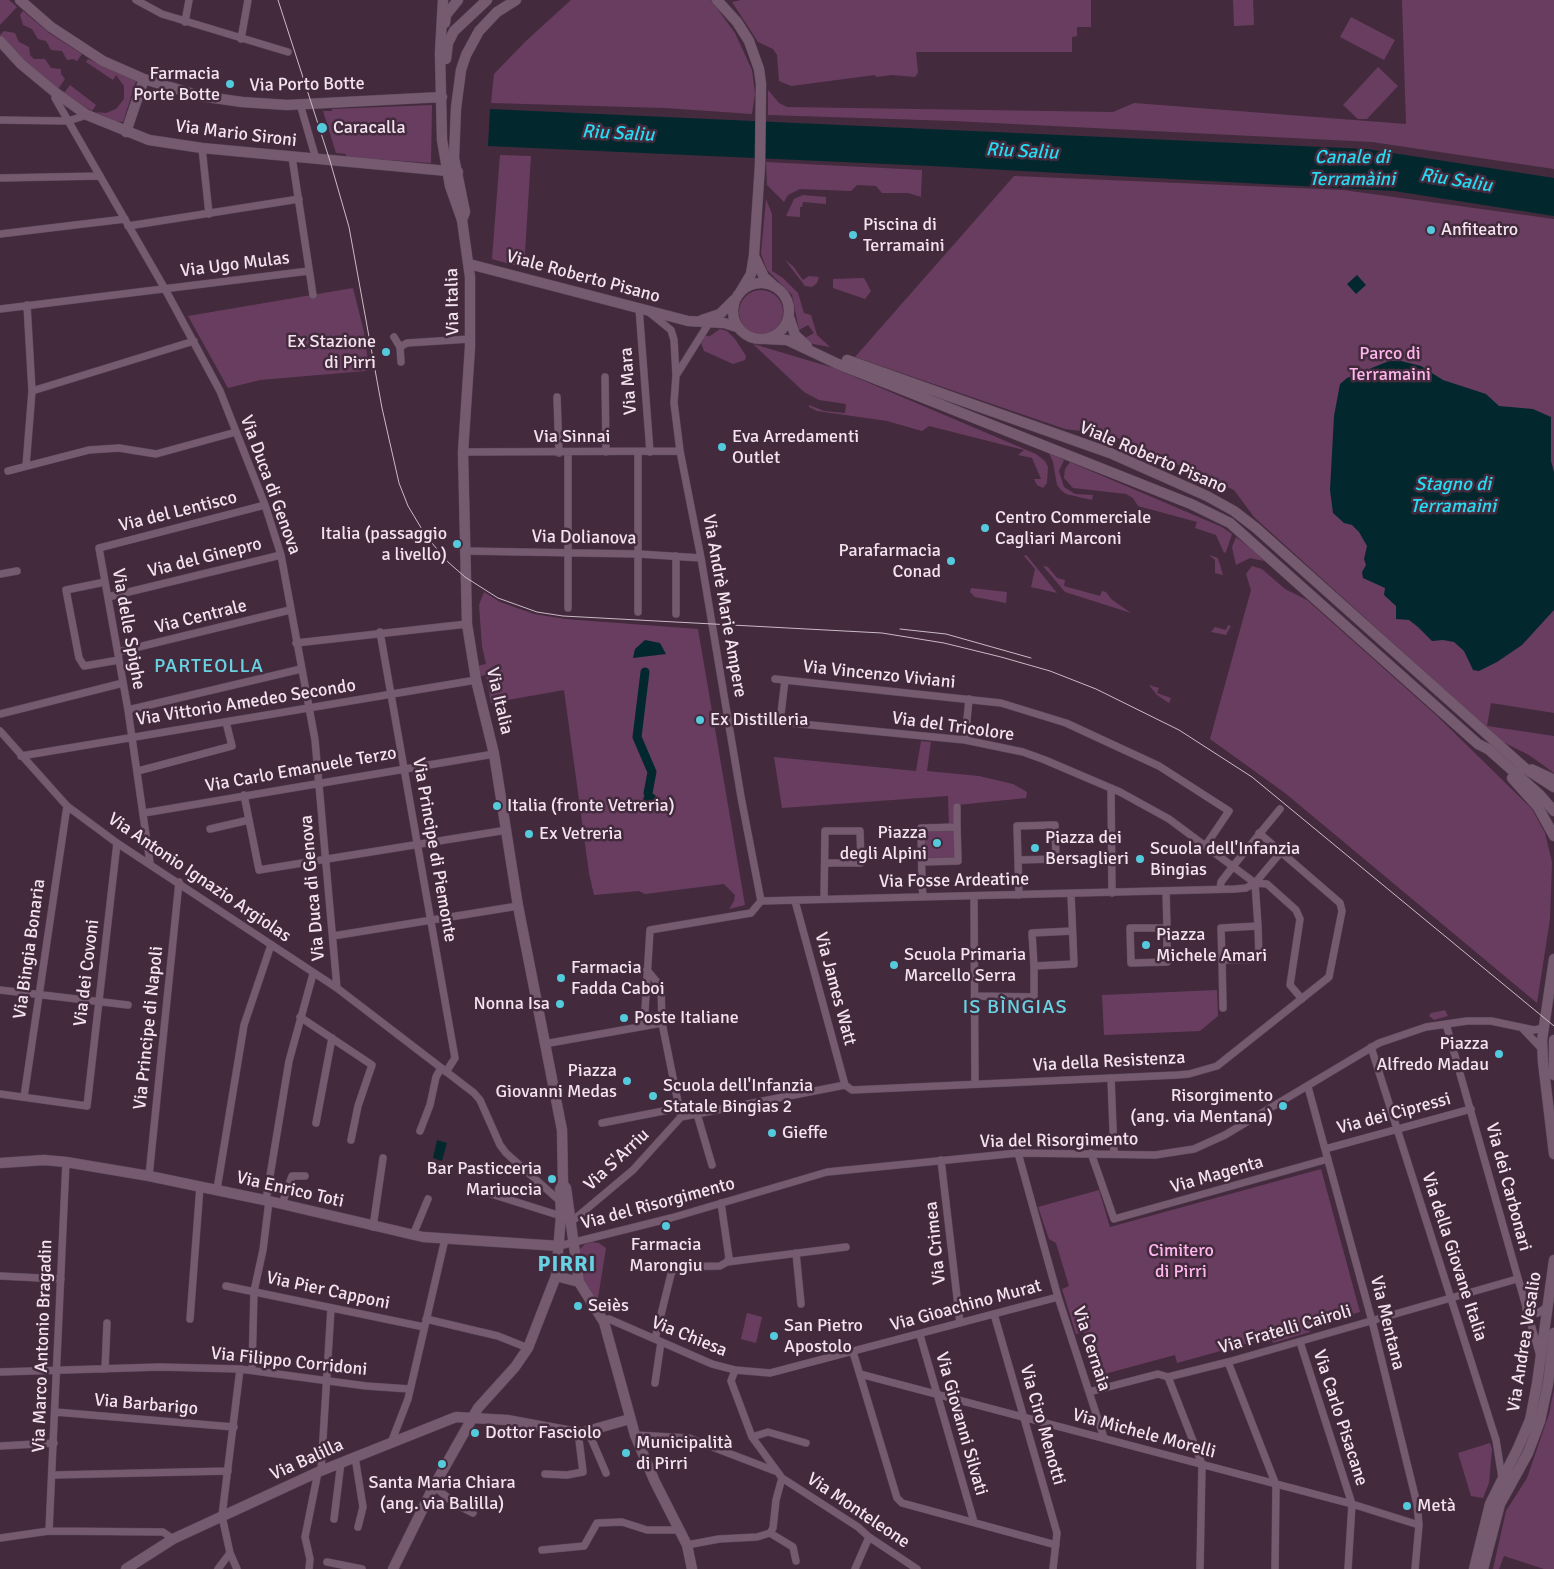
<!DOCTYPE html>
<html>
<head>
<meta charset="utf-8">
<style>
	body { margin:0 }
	canvas { display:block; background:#432a3d }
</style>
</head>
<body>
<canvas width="1554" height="1569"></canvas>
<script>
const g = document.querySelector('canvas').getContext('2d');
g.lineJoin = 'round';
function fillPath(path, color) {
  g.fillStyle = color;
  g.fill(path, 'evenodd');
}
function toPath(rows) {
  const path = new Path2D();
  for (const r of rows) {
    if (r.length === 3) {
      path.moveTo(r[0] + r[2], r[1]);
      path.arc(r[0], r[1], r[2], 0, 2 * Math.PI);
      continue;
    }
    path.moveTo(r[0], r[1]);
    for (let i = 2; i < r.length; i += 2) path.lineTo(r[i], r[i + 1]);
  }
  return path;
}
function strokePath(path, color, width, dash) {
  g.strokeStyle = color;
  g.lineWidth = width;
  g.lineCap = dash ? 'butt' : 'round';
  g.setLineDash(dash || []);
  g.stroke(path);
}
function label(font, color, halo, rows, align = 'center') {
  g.font = font + ' Signika,sans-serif';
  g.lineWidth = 5;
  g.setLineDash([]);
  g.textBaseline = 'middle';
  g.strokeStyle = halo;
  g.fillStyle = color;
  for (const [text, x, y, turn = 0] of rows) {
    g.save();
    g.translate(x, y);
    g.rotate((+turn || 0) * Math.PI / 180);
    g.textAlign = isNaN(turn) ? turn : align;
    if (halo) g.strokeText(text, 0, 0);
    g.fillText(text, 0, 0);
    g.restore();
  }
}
fillPath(toPath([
	[0,0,9,0,17,7,0,25],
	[571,0,711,0,735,33,752,70,755,94,752,114,665,108,491,103,494,74,526,41],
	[741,0,1091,0,1091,27,1077,27,1077,36,1072,37,1072,52,916,52,918,73,915,77,892,75,876,77,875,75,791,86,779,81,777,55,773,49,758,42,732,2],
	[1233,0,1253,0,1254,25,1234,26],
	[1402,0,1554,0,1554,169,1372,142,954,121,768,115,768,90,779,103,787,107,1113,112,1134,103,1406,124],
	[23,11,49,33,82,54,77,61,73,59,67,60,62,51,51,50,46,41,38,39,32,29,23,25,20,15],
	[1351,17,1395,40,1384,60,1340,37],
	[4,31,15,33,19,42,29,47,30,55,34,59,45,59,51,68,61,69,61,74,65,79,58,89,23,60,0,35],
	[88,59,136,81,123,122,114,121,96,112,106,113,116,109,124,99,124,86,116,75,113,80,86,62],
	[1378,67,1398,86,1367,119,1358,119,1343,105],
	[70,85,96,105,92,111,64,93],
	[432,105,431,163,346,157,346,154,336,153,323,111,332,111,332,109],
	[500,155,531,156,524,268,492,259],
	[766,162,922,170,921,197,908,193,882,193,876,186,857,185,851,191,800,189,788,195,784,202,767,185],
	[1014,176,1343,190,1554,219,1554,713,1491,703,1487,726,1554,736,1554,773,1529,755,1501,741,1254,517,1234,490,1111,435,1065,429,855,357],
	[803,195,826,197,826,204,803,202,802,207,800,207,800,217,786,216,794,199],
	[766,199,772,214,772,271,783,278,798,293,804,313,811,315,817,335,830,347,813,344,805,338,814,333,808,325,799,330,792,295,767,270,761,254],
	[785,260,793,266,803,280,809,276,819,277,817,283,812,287,805,286],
	[864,278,871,291,865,299,833,288,833,279],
	[353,288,364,332,369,369,365,371,260,380,228,388,188,316],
	[761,312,22],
	[720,329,727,331,735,339,746,356,745,360,733,364,704,351,701,343,705,336,710,336],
	[753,344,834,368,1036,454,1045,461,1048,467,1047,483,1043,488,1037,485,1034,479,1041,479,1032,458,1018,455,1024,450,929,426,922,431,887,421,817,411,809,407,809,405,824,411,845,413,846,404,819,400,804,392],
	[1049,453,1064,460,1059,471,1064,487,1075,494,1093,495,1092,500,1066,494,1061,490,1057,485,1053,462],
	[1070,462,1222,527,1232,534,1226,552,1224,553,1216,535,1195,528,1197,522,1138,506,1133,498,1126,494,1073,488,1064,478,1065,469],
	[1236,537,1255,552,1264,561,1250,558,1236,565,1232,547],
	[1026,555,1028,557,1057,593,1031,587,1035,569,1024,556],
	[1209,555,1218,558,1223,575,1215,573,1215,560],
	[1043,566,1048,567,1057,578,1065,580,1064,586,1100,596,1102,591,1106,592,1111,599,1131,613,1065,592],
	[1252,566,1262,569,1285,589,1307,600,1436,715,1532,809,1545,833,1552,862,1550,919,1537,1003,1285,793,1210,739,1251,590,1246,574],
	[971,588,1007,592,1006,603,975,597,970,592],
	[484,592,500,602,534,614,565,619,698,629,745,905,729,909,734,901,735,895,724,884,645,894,639,891,594,895,589,873,564,690,491,703,486,675,480,676,477,666,486,664,482,646,479,605],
	[1228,625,1231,626,1226,635,1211,632,1215,627,1226,630],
	[1149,685,1159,688,1157,693,1171,698,1169,703,1157,695],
	[921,741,931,742,927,771,979,776,1013,784,1027,792,1026,798,957,805,958,861,922,862,921,828,949,827,948,796,782,808,774,757,916,771],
	[1217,990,1218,1016,1200,1031,1104,1035,1102,995],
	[1445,1010,1448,1016,1434,1020,1429,1016,1431,1013],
	[1321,1169,1360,1312,1309,1327,1310,1332,1273,1343,1271,1337,1177,1363,1175,1355,1097,1376,1084,1332,1076,1334,1062,1289,1069,1286,1056,1243,1049,1239,1038,1207,1099,1190,1110,1227],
	[592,1242,599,1243,606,1248,598,1298,606,1313,602,1311,583,1281,578,1251,585,1244],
	[747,1313,762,1317,756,1343,741,1339],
	[1554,1389,1554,1569,1544,1569,1504,1556,1499,1569,1493,1569,1506,1511,1527,1478,1549,1414],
	[1490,1443,1492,1449,1489,1483,1483,1498,1471,1496,1458,1453]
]), '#693d60');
fillPath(toPath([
	[490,109,1367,149,1554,178,1554,216,1394,191,931,166,488,146],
	[1357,275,1366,285,1356,294,1347,284],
	[1389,361,1401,361,1421,366,1443,380,1486,394,1499,406,1533,409,1551,417,1551,461,1554,472,1554,610,1522,645,1497,662,1479,671,1473,670,1464,651,1454,642,1443,640,1432,641,1418,627,1409,620,1396,619,1396,606,1384,595,1385,588,1363,578,1362,572,1366,565,1364,559,1367,546,1359,532,1352,525,1344,523,1333,513,1330,490,1334,416,1340,384,1347,378],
	[645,640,660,643,666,654,633,658,635,649],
	[650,800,7],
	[437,1140,447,1143,442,1161,433,1158]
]), '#02282e');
strokePath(toPath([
	[645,672,637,737,652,772,648,793]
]), '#02282e', 9);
const street = toPath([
	[136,0,162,14,288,52],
	[185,22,189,0],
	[241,39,248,0],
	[56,93,55,98,165,289,220,391,265,505,281,555,315,740,337,988],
	[300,104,316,159],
	[0,120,68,121,87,115],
	[202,148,209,214],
	[292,157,313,295],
	[0,178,100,176],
	[128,226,299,199],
	[0,234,125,219],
	[639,308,650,452],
	[0,309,309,271],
	[650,313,671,330,674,340,676,375,674,403,680,451,701,558,741,797,761,901],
	[394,337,400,347],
	[401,362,400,347,407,343,470,339],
	[677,374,709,323],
	[605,377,606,452],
	[32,391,194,341],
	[557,397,559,453],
	[463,452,680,451],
	[26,466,32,391,27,305],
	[8,471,89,450,119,448,156,454,236,432],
	[465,551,639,554,701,558],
	[0,574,17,571],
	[105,582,66,590,79,658,84,666,119,660],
	[108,597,281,555],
	[568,608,568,453],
	[638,612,638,452],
	[676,614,676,556],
	[380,632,455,1058,446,1072],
	[296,643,467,624],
	[118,652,290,610],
	[775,679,1001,703,1066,723,1159,766,1229,811,1206,845],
	[128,710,301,669],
	[0,714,123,683],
	[729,721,780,722,965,740,1023,752,1045,760,1120,792,1169,819,1255,883,1267,884,1296,910,1300,919,1290,985,1302,999],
	[780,722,785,680],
	[0,731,67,806,117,843,337,988,474,1093,480,1100,500,1145,506,1153,561,1202],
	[965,740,969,699],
	[21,756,476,680],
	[1532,768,1554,778],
	[138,771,232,746,226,722],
	[1111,788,1112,893],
	[244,795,259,870,507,830],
	[957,807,957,827],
	[144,813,494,754],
	[210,829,249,820],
	[1018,860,1056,859,1055,825,1017,826,1019,895],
	[922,862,958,861,957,827,921,828,922,886,923,896],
	[150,863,128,710,99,548,265,505],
	[1255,883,1258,926,1259,959,1222,960,1221,928,1258,926],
	[1220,889,1221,882,1234,865,1280,809],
	[1166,891,1167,928,1167,962,1131,963,1130,928,1167,928],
	[1071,894,1074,964,1034,966,1032,933,1072,931],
	[974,896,975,1083],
	[824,899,825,831,860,831,861,863,825,863],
	[761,901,1235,889,1246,888,1255,883,1281,852],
	[795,901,845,1085],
	[333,936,518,906],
	[1222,960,1223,1008],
	[647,970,661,987,662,1023,681,1117],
	[0,990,128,1005],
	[975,996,1034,997,1034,966],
	[300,1017,372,1065,358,1106,351,1140],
	[1446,1024,1540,1356],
	[644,1026,650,930,751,913,761,901],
	[1523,1029,1543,1050],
	[544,1044,662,1023],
	[1371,1047,1496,1440,1502,1478],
	[1111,1078,1114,1154],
	[1308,1087,1372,1321,1417,1504,1419,1525,1415,1569],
	[0,1094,87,1106,117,843],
	[24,1097,67,806],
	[697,1114,712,1165],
	[681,1117,845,1085,852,1090,1177,1075,1189,1074,1217,1066,1329,977,1342,911,1340,903,1259,833],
	[316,1123,332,1038],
	[602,1123,679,1108],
	[420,1131,430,1105,436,1077,441,1068],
	[1325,1149,1471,1109],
	[1018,1153,1058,1297,1104,1438],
	[1091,1153,1114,1219,1328,1159],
	[941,1160,960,1323],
	[149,1176,179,882],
	[217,1189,244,1025,271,945],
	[488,1193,561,1216],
	[266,1200,289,1061,313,974],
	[721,1203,729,1258,727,1262],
	[282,1204,292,1176,305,1176],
	[571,1222,633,1170,681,1117],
	[373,1227,383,1158],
	[413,1235,428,1199],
	[559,1246,671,1218,827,1172,1018,1153,1155,1155,1194,1149,1225,1135,1379,1043,1426,1027,1467,1021,1491,1021,1534,1030,1544,1028],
	[796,1253,801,1304],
	[0,1276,61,1279],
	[226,1286,424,1327],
	[1526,1309,1532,1313,1538,1313,1547,1307],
	[994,1314,1057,1533,1053,1569],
	[190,1319,200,1186],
	[426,1319,498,1336,528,1348],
	[603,1320,609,1319,712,1364,735,1370,770,1373,1058,1297],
	[920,1335,974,1522],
	[655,1339,671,1274,676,1267,720,1266,727,1262,846,1247],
	[1300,1342,1352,1504,1348,1569],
	[853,1352,897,1498,902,1503,1056,1545],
	[1228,1362,1276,1485,1275,1569],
	[105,1369,107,1323],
	[252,1370,254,1291,263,1250,269,1201],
	[735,1370,731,1381,752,1437,782,1478,858,1527,869,1537,917,1569],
	[0,1372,160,1367,240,1369,366,1386,410,1389],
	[860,1374,1352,1504,1419,1525],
	[1168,1377,1202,1464,1200,1569],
	[655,1383,661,1342],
	[1089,1392,1158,1374,1168,1377,1228,1362,1517,1279],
	[55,1412,234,1427],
	[588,1431,606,1473],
	[635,1435,689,1438,775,1471],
	[752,1437,768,1432,806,1443],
	[391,1443,408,1399,445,1239],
	[0,1446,54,1443],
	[355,1457,363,1507,358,1527],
	[321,1471,331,1308],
	[545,1474,567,1475,583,1472,578,1432],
	[53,1475,228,1471],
	[434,1486,455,1504,473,1513],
	[334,1519,341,1462],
	[49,1531,66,1162],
	[770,1533,793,1547,796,1561],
	[0,1538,49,1531,163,1532,173,1539],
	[687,1545,719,1539,757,1537,770,1533,773,1528,776,1500,782,1478],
	[542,1550,584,1546,597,1523,622,1522,647,1530,680,1530],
	[327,1562,362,1569],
	[218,1569,230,1553],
	[237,1569,230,1553,222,1516,240,1369],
	[309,1569,310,1559,305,1537,318,1472],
	[855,1569,869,1537]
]);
const secondary = toPath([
	[20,0,51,27,103,61,144,79,200,96,242,102,287,105,442,97],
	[443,0,440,53,442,140,450,186,462,220,470,277,470,347,463,452,467,624,476,680,494,754,518,906,562,1130,563,1184,566,1188,579,1282,604,1322,635,1435,655,1482,687,1545,692,1569],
	[717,0,737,22,749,41,759,69,761,84,760,165,754,255,751,274,739,294],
	[445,23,446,15,458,0],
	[0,41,21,64,56,93,87,115,149,140,202,148,458,172],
	[446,59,448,43,454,31,487,0],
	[126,132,144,79],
	[462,220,465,212,454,158,456,108,461,70,466,55,479,31,497,12,516,0],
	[754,256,764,277,773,285],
	[469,264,688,321,724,323,737,327],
	[761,311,28],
	[789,317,795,335,807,346],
	[702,320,720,314,734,300],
	[766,339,787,340,838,364,1191,504,1230,523,1478,744,1488,749,1539,794,1554,811],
	[847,360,1110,453,1207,496,1234,511,1256,528,1526,769,1554,787],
	[1512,778,1538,807,1554,836],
	[1554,959,1542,1040,1543,1062,1554,1154],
	[1554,1040,1554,1075],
	[0,1163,44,1160,66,1162,149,1176,269,1201,423,1237,559,1246],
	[556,1276,579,1282],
	[126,1569,173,1539,318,1472,456,1417,507,1420,572,1432,584,1432,630,1419],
	[393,1569,434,1486,478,1408,515,1367,528,1348,556,1276,561,1216,560,1189,563,1184],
	[1474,1569,1490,1504,1518,1448,1530,1420,1537,1384,1554,1260],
	[1483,1569,1500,1504,1528,1453,1540,1421,1548,1384,1554,1333]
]);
strokePath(street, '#5d4859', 8);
strokePath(secondary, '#5d4859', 11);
strokePath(street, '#765b70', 7);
strokePath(secondary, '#765b70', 10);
strokePath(toPath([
	[278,0,330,161,349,227,382,408,399,483,408,506,426,536,448,562,465,577,498,598,537,612,563,616,882,633,944,643,1001,657,1050,671,1096,689,1179,730,1252,777,1554,1026],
	[900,629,946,634,1031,658]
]), '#ccbac7', 1);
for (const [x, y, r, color] of [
	[230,84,5,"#53cbdc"],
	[322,128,6,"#53cbdc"],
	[1431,230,5,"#53cbdc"],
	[853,235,5,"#53cbdc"],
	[386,352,5,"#53cbdc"],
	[722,447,5,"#53cbdc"],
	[985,528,5,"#53cbdc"],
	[457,544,5,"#53cbdc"],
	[951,561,5,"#53cbdc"],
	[700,720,5,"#53cbdc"],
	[497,806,5,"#53cbdc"],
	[529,834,5,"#53cbdc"],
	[937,843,5,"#53cbdc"],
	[1035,848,5,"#53cbdc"],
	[1140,859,5,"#53cbdc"],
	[1146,945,5,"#53cbdc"],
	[894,965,5,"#53cbdc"],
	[561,978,5,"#53cbdc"],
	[560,1004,5,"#53cbdc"],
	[624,1018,5,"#53cbdc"],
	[1499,1054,5,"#53cbdc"],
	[627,1081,5,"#53cbdc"],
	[653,1096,5,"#53cbdc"],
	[1283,1106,5,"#53cbdc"],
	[772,1133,5,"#53cbdc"],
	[552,1179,5,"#53cbdc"],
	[666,1226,5,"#53cbdc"],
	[578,1306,5,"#53cbdc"],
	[774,1336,5,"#53cbdc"],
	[475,1433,5,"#53cbdc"],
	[626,1453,5,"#53cbdc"],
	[442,1464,5,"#53cbdc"],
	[1407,1506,5,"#53cbdc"]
]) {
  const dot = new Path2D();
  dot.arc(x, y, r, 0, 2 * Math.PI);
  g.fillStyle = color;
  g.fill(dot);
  strokePath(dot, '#432a3d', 2);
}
label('18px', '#f3e3ef', '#432a3d', [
	["Farmacia",220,74,"right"],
	["Porte Botte",220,95,"right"],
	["Caracalla",333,128],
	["Piscina di",863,225],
	["Terramaini",863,246],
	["Anfiteatro",1441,230],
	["Ex Stazione",376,342,"right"],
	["di Pirri",376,363,"right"],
	["Eva Arredamenti",732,437],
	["Outlet",732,458],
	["Centro Commerciale",995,518],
	["Cagliari Marconi",995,539],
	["Italia (passaggio",447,534,"right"],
	["a livello)",447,555,"right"],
	["Parafarmacia",941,551,"right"],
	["Conad",941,572,"right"],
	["Ex Distilleria",710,720],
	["Italia (fronte Vetreria)",507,806],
	["Piazza",927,833,"right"],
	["degli Alpini",927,854,"right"],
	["Ex Vetreria",539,834],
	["Piazza dei",1045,838],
	["Bersaglieri",1045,859],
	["Scuola dell'Infanzia",1150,849],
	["Bingias",1150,870],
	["Piazza",1156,935],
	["Michele Amari",1156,956],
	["Scuola Primaria",904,955],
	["Marcello Serra",904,976],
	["Farmacia",571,968],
	["Fadda Caboi",571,989],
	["Nonna Isa",550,1004,"right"],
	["Poste Italiane",634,1018],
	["Piazza",1489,1044,"right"],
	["Alfredo Madau",1489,1065,"right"],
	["Piazza",617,1071,"right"],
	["Giovanni Medas",617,1092,"right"],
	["Scuola dell'Infanzia",663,1086],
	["Statale Bingias 2",663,1107],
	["Risorgimento",1273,1096,"right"],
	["(ang. via Mentana)",1273,1117,"right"],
	["Gieffe",782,1133],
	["Bar Pasticceria",542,1169,"right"],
	["Mariuccia",542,1190,"right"],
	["Farmacia",666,1245,"center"],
	["Marongiu",666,1266,"center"],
	["Seiès",588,1306],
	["San Pietro",784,1326],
	["Apostolo",784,1347],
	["Dottor Fasciolo",485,1433],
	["Municipalità",636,1443],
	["di Pirri",636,1464],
	["Santa Maria Chiara",442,1483,"center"],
	["(ang. via Balilla)",442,1504,"center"],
	["Metà",1417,1506]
], 'left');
label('18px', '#f3e3ef', '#432a3d', [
	["Via Porto Botte",307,85,-1],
	["Via Mario Sironi",236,134,7],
	["Via Ugo Mulas",235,265,-7],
	["Viale Roberto Pisano",583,277,15],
	["Via Italia",453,302,-91],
	["Via Mara",629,381,-94],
	["Via Sinnai",572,437],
	["Viale Roberto Pisano",1153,458,23],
	["Via Duca di Genova",270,485,70],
	["Via del Lentisco",178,512,-14],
	["Via Dolianova",584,538,1],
	["Via del Ginepro",205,558,-14],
	["Via Andrè Marie Ampere",724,606,80],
	["Via Centrale",201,617,-14],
	["Via delle Spighe",128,629,80],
	["Via Vincenzo Viviani",879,675,6],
	["Via Italia",499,701,77],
	["Via Vittorio Amedeo Secondo",246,703,-9],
	["Via del Tricolore",953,727,8],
	["Via Carlo Emanuele Terzo",301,770,-10],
	["Via Principe di Piemonte",434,850,80],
	["Via Antonio Ignazio Argiolas",199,878,34],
	["Via Fosse Ardeatine",954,881,-1],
	["Via Duca di Genova",313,888,-95],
	["Via Bingia Bonaria",30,949,-82],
	["Via dei Covoni",87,973,-83],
	["Via James Watt",835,989,75],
	["Via Principe di Napoli",149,1028,-84],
	["Via della Resistenza",1109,1062,-3],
	["Via dei Cipressi",1394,1114,-15],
	["Via del Risorgimento",1059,1141,-1],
	["Via S'Arriu",617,1160,-43],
	["Via Magenta",1217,1175,-16],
	["Via dei Carbonari",1508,1187,75],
	["Via Enrico Toti",290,1190,13],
	["Via del Risorgimento",658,1204,-15],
	["Via Crimea",936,1243,-96],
	["Via della Giovane Italia",1454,1257,72],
	["Via Pier Capponi",328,1291,12],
	["Via Gioachino Murat",966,1306,-15],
	["Via Mentana",1387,1323,76],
	["Via Fratelli Cairoli",1285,1330,-16],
	["Via Chiesa",689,1337,22],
	["Via Andrea Vesalio",1525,1342,-81],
	["Via Marco Antonio Bragadin",43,1346,-88],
	["Via Cernaia",1091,1349,72],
	["Via Filippo Corridoni",289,1362,6],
	["Via Barbarigo",146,1405,5],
	["Via Carlo Pisacane",1340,1418,72],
	["Via Giovanni Silvati",961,1424,74],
	["Via Ciro Menotti",1042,1425,74],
	["Via Michele Morelli",1144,1434,15],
	["Via Balilla",307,1460,-24],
	["Via Monteleone",858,1511,34]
]);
label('18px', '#feb6ed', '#432a3d', [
	["Parco di",1390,354],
	["Terramaini",1390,375],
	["Cimitero",1181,1251],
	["di Pirri",1181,1272]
]);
label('italic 19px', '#25dbf1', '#432a3d', [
	["Riu Saliu",618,134,3],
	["Riu Saliu",1022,152,3],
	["Canale di",1352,158],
	["Terramàini",1352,180],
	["Riu Saliu",1456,181,9],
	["Stagno di",1453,485],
	["Terramaini",1453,507]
]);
g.letterSpacing = '1px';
label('20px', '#68d2e2', '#432a3d', [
	["PARTEOLLA",209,667],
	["IS BÌNGIAS",1015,1008]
]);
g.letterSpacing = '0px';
g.letterSpacing = '1px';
label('bold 22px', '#68d2e2', '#432a3d', [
	["PIRRI",567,1265]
]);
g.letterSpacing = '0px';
</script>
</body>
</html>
